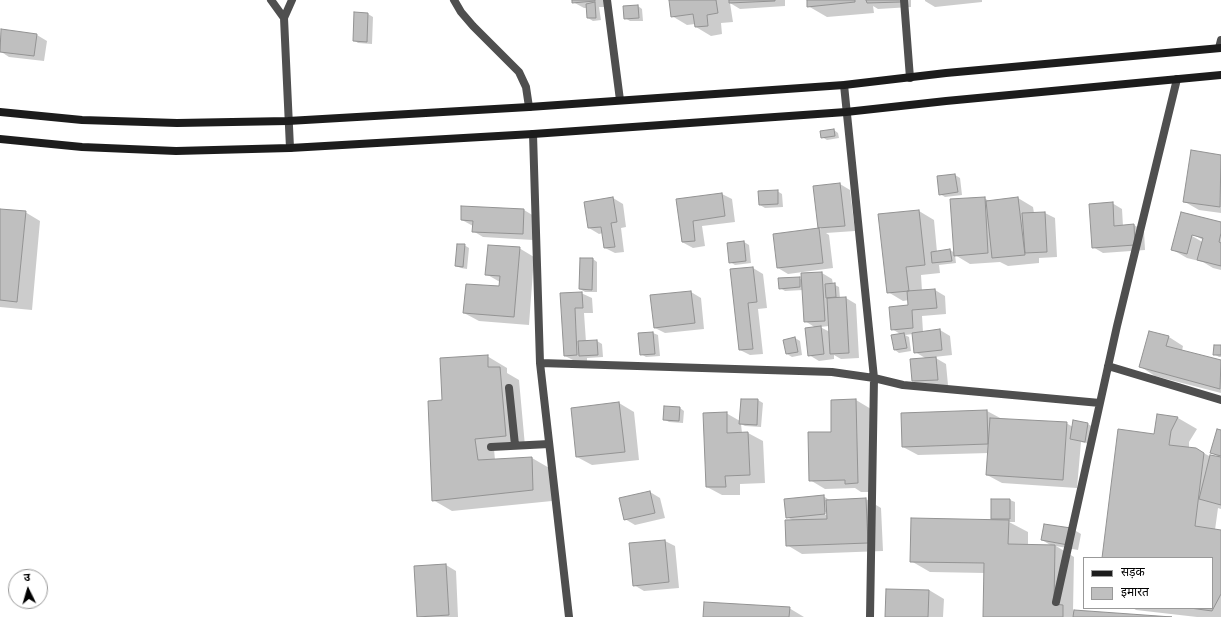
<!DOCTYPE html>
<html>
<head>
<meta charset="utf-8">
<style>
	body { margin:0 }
	#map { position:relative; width:1221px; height:617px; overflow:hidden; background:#fff; font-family:Roboto,"Noto Sans Devanagari",sans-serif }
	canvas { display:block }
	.legend { position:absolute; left:1083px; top:557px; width:130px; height:52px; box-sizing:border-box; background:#fff; border:1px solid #999; margin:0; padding:5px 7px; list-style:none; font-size:12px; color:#000 }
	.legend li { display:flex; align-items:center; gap:8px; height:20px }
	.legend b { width:20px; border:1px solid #999 }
	.north { position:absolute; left:8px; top:569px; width:40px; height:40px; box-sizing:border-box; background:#fff; border:1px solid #999; border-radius:50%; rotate:355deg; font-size:11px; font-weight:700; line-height:16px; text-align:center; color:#000 }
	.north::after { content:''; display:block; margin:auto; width:14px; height:18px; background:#000; clip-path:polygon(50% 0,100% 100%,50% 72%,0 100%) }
</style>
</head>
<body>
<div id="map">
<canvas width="1221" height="617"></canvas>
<ul class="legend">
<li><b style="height:5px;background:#1c1c1c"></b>सड़क</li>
<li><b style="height:11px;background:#bfbfbf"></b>इमारत</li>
</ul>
<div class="north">उ</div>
</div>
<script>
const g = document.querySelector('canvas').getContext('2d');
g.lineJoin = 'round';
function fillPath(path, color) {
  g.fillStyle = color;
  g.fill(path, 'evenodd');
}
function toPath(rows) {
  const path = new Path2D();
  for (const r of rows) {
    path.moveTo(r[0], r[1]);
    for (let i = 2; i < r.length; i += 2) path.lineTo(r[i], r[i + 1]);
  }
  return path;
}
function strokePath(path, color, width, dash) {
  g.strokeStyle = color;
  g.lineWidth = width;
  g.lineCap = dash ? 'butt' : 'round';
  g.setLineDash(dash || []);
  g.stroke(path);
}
fillPath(toPath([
	[573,0,604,0,605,7,599,7,601,20,593,21,588,18,587,8,584,8,573,2],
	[670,0,785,0,785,6,740,9,730,3,733,22,721,23,722,34,711,36,696,27,695,24,687,25,672,16],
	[808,0,911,0,911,7,878,9,873,6,874,13,827,17,808,6],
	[925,0,982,0,982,2,935,7,925,1],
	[638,6,642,9,643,21,630,21,625,18],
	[355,13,368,14,373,17,372,44,358,43,354,40],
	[2,30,37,35,47,41,44,61,9,57,0,51],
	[834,130,838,133,839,138,827,140,822,137],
	[1192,151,1221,156,1221,213,1199,210,1185,202],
	[955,175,960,178,962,195,945,197,940,194,938,177],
	[840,184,850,190,855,231,826,233,829,235,833,268,788,274,778,268,774,235,821,229,819,227],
	[777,191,782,194,783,207,765,208,760,205],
	[722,194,732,199,735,222,702,226,705,246,693,248,682,242,677,199],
	[613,198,623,204,626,227,621,228,624,252,615,253,605,248,603,233,599,234,589,228],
	[984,198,989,201,1018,198,1033,207,1034,213,1045,213,1055,218,1057,257,1039,258,1039,263,1008,266,1000,262,970,264,955,255,956,263,939,265,940,273,921,275,922,291,935,290,945,296,946,314,922,316,923,332,940,330,950,336,952,355,934,357,946,364,948,385,923,387,913,381,927,359,915,352,913,334,905,335,909,337,911,351,899,353,895,350,902,335,892,329,909,306,909,300,903,301,888,292,919,211,934,220,937,252,950,250,955,253],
	[1112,203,1122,209,1123,226,1134,225,1144,231,1145,250,1103,253,1093,247],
	[462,207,524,210,534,216,533,240,483,237,473,231,473,226,462,220],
	[0,210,25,212,40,221,32,310,0,307],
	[1182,213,1221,223,1221,270,1213,268,1203,262,1187,258,1173,250],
	[1192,234,1207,242,1206,244,1192,236],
	[744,242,749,245,751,263,735,265,730,262],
	[464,245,469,248,467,269,461,268,456,266],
	[519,248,534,257,529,325,479,321,464,313,500,288,500,282,486,274],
	[593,259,597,262,597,292,585,292,580,289],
	[753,268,763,274,767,308,758,309,763,354,750,355,740,350],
	[822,273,832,279,833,284,839,287,840,298,846,298,856,304,859,358,841,359,834,355,834,359,819,361,809,355,816,328,805,321,803,290,785,291,780,288,799,278,802,280,802,274],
	[829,326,830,332,820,327],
	[691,292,701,298,704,329,665,333,655,328],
	[581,293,592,298,593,313,584,313,586,342,597,341,602,344,603,357,587,358,587,361,575,361,565,356,561,294],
	[653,333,658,335,660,356,646,357,641,354,639,334],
	[1169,337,1183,346,1182,351,1221,361,1221,393,1155,376,1141,367],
	[795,338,800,341,802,355,792,357,787,354,785,340],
	[1221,346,1221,357,1219,357,1214,354],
	[487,356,507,368,507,373,519,380,525,446,494,449,495,460,532,458,551,469,552,501,452,511,433,500,443,401],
	[758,400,763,403,761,427,745,426,741,424,742,433,748,433,763,441,765,483,740,484,740,495,722,495,707,487,726,413,740,421],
	[856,400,871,409,873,492,861,492,855,488,825,489,810,480,832,433],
	[619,403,634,412,639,460,592,465,577,457],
	[680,408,684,411,683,423,669,422,664,419],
	[987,411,1002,419,1066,423,1073,427,1074,422,1088,424,1093,427,1089,444,1081,442,1077,488,1002,483,987,475,989,453,918,455,903,447],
	[1158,415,1178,418,1197,429,1189,442,1189,448,1196,449,1211,457,1220,458,1211,452,1221,431,1221,509,1218,508,1215,530,1221,531,1221,617,1197,617,1136,610,1133,608,1212,608,1212,558,1103,558,1155,435],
	[650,492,660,498,665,518,635,525,625,519,620,499],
	[823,496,831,501,866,499,881,508,883,551,802,554,787,545,794,521,787,517],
	[822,510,828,514,828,516,821,512],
	[992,500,1010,500,1015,502,1015,522,1009,522,1028,532,1028,545,1052,546,1042,540,1071,528,1081,534,1078,550,1056,546,1074,557,1073,611,1157,617,985,617,985,573,930,572,911,561,995,521,992,519],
	[665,541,675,546,679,588,644,591,634,585,630,544],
	[446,565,456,571,458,617,418,617],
	[929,590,944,599,943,617,886,617],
	[789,608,804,617,704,617]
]), '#0003');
const building = toPath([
	[572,0,595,0,595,1,572,3,572,0],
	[669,0,716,0,718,13,707,15,708,26,695,27,693,14,671,17,669,0],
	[729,0,775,0,775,1,729,3,729,0],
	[807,0,855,0,855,2,807,7,807,0],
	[866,0,901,0,901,2,867,3,866,0],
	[595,2,596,18,587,18,586,4,595,2],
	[638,5,639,18,624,19,623,6,638,5],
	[354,12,368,13,367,42,353,41,354,12],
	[1,29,37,34,34,56,0,52,1,29],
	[834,129,835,136,821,138,820,131,834,129],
	[1191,150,1221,155,1220,207,1183,202,1191,150],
	[955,174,958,192,939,195,937,176,955,174],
	[840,183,845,226,818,228,813,186,840,183],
	[778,190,778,204,759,205,758,191,778,190],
	[722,193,725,216,693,221,695,241,682,242,676,199,722,193],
	[613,197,617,222,611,223,615,247,604,248,601,227,588,228,584,202,613,197],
	[985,197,988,253,954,256,950,199,985,197],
	[1018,197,1025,255,992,258,986,201,1018,197],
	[1113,202,1114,226,1134,224,1135,245,1092,248,1089,204,1113,202],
	[461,206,524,209,523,234,472,232,473,221,461,220,461,206],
	[0,209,26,211,17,302,0,300,0,209],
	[919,210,925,265,906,267,909,291,887,293,878,214,919,210],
	[1045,212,1047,252,1025,253,1022,213,1045,212],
	[1181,212,1221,222,1221,233,1219,242,1221,243,1221,266,1197,260,1203,238,1192,235,1187,254,1171,250,1181,212],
	[819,228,823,263,777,268,773,234,819,228],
	[744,241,746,261,729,263,727,243,744,241],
	[457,244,465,244,463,267,455,266,457,244],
	[488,245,520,247,514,317,463,313,466,284,499,286,500,276,485,275,488,245],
	[950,249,952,261,932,263,931,252,950,249],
	[580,258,593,258,592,290,579,289,580,258],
	[753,267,757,302,748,303,753,349,739,350,730,269,753,267],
	[822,272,825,321,804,322,801,273,822,272],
	[800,277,800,287,779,289,778,278,800,277],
	[835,283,836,297,826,298,825,284,835,283],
	[935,289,937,308,912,310,913,328,891,330,889,307,908,305,907,291,935,289],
	[691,291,695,323,654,328,650,295,691,291],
	[582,292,583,308,575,308,577,355,564,356,560,293,582,292],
	[846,297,849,353,830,354,827,298,846,297],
	[821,326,824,354,808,356,805,328,821,326],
	[940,329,942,350,914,353,912,333,940,329],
	[1149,331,1169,336,1166,346,1221,360,1220,389,1139,367,1149,331],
	[653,332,655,354,640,355,638,333,653,332],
	[904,333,907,348,894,350,891,335,904,333],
	[795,337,798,352,786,354,783,340,795,337],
	[597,340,598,355,579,356,578,341,597,340],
	[1214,345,1221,345,1221,355,1213,355,1214,345],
	[488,355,488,367,500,367,506,436,475,439,478,460,532,457,533,490,432,501,428,401,442,400,440,358,488,355],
	[936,357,938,380,912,381,910,359,936,357],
	[741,399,758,399,757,425,739,424,741,399],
	[856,399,858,483,845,484,845,480,809,481,808,432,831,432,831,400,856,399],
	[619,402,625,452,576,457,571,408,619,402],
	[664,406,680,407,679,421,663,420,664,406],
	[987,410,988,444,902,447,901,413,987,410],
	[727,412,727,433,748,432,750,475,725,476,726,487,706,487,703,413,727,412],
	[1157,414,1178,417,1171,431,1169,445,1196,448,1204,453,1195,526,1221,530,1221,594,1212,611,1190,608,1212,608,1212,558,1102,558,1118,429,1154,434,1157,414],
	[990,418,1067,422,1063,480,986,475,990,418],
	[1073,420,1088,423,1085,442,1070,439,1073,420],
	[1217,429,1221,430,1221,456,1210,453,1217,429],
	[1210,455,1221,457,1221,505,1199,499,1210,455],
	[650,491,655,513,624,520,619,498,650,491],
	[824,495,825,514,786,518,784,499,824,495],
	[866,498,868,543,786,546,785,520,827,519,826,500,866,498],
	[991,499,1010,499,1010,519,991,519,991,499],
	[911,518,1009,520,1008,544,1055,545,1054,604,1063,605,1063,617,983,617,984,563,910,562,911,518],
	[1044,524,1071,528,1068,545,1041,540,1044,524],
	[665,540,669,582,633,586,629,543,665,540],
	[446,564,449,615,417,617,414,566,446,564],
	[886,589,929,590,928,617,885,617,886,589],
	[704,602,790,607,789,617,703,617,704,602],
	[1074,610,1172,617,1073,617,1074,610]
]);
fillPath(building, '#bfbfbf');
strokePath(building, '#939393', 1);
strokePath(toPath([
	[271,0,284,18],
	[290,148,284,18,292,0],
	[509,388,515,445],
	[491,447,549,444]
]), '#4f4f4f', 8);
strokePath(toPath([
	[454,0,461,12,473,26,519,72,526,87,529,107],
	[607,0,620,100],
	[904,0,910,78],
	[1219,48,1221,40],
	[533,134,540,363,832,372,874,378,844,85],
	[540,363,569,617],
	[1108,366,1221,400],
	[1056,602,1117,326,1177,79],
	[870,617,874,378,903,385,1100,403]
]), '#4f4f4f', 8);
strokePath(toPath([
	[0,112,82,120,177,123,288,121,529,107,844,85,946,73,1221,48],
	[0,139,82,147,176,151,290,148,533,134,846,112,946,101,1221,75]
]), '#1c1c1c', 8);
</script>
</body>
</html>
